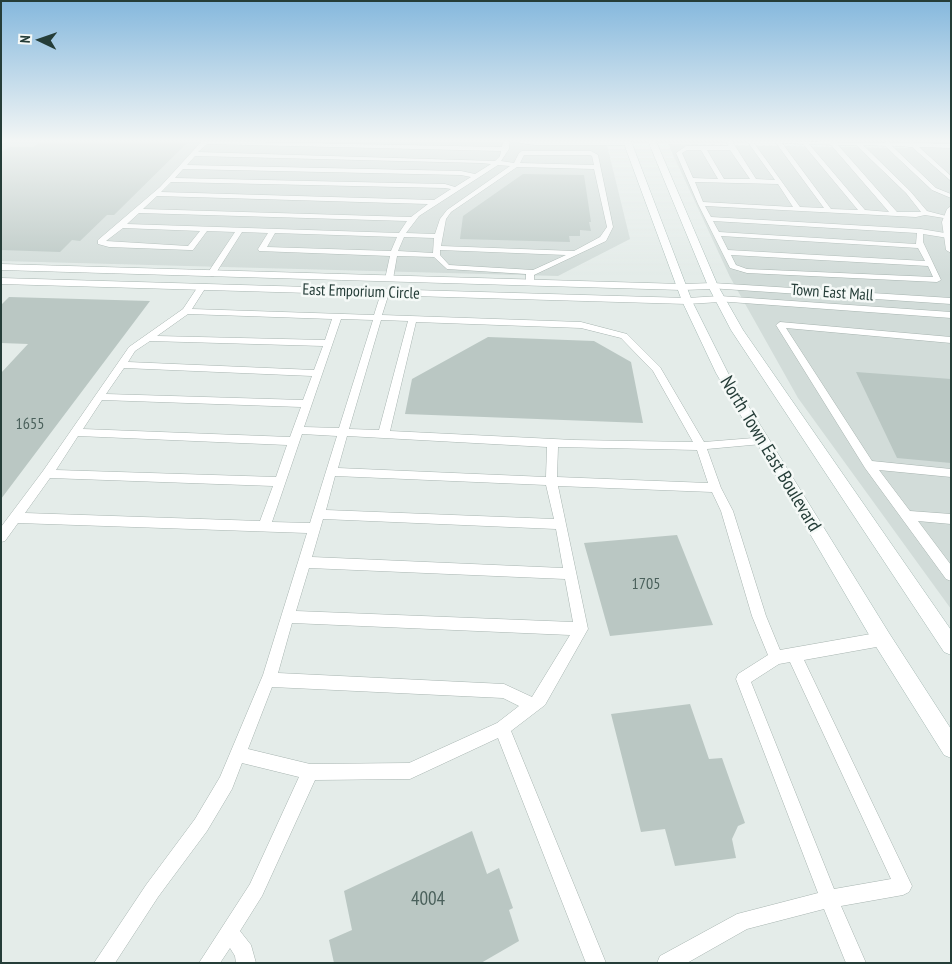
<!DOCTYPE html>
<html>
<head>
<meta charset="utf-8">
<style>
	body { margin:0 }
	#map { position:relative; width:952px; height:964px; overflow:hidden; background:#e4ece9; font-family:"PT Sans Narrow",sans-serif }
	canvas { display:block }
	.frame { position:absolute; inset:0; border:2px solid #253d38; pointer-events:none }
	.north { position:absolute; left:15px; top:15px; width:50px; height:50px; -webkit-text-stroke:4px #f5f9f7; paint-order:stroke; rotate:273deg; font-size:14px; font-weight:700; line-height:20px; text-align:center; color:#253d38 }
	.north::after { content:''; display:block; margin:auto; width:18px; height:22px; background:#253d38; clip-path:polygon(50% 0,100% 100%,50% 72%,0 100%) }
</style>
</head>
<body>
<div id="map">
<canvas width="952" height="964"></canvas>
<div class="frame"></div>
<div class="north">N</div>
</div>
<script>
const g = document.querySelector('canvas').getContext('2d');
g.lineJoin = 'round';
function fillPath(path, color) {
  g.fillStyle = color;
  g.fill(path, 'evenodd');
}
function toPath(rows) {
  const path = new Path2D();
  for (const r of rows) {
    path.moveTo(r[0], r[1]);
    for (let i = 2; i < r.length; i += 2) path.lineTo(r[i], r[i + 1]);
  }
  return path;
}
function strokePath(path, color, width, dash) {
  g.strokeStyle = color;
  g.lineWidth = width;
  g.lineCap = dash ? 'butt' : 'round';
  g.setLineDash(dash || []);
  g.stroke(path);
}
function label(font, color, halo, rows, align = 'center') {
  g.font = font + ' "PT Sans Narrow",sans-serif';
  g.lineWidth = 5;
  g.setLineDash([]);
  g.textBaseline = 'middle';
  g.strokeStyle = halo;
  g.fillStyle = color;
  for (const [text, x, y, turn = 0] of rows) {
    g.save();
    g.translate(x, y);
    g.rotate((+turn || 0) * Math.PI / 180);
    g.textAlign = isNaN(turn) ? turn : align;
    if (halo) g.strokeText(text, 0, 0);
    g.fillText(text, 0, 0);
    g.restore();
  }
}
fillPath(toPath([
	[1,141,606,141,630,239,558,276,1,261],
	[901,141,951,141,951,609,798,398,730,277,668,144,908,148]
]), '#d2dcd9');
fillPath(toPath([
	[42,141,189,141,114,215,107,215,80,241,72,240,60,252,1,250,1,152,9,147,33,147],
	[523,174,584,175,591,222,589,222,591,231,580,230,580,236,569,236,570,242,460,239,463,216],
	[9,297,150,301,1,499,1,373,28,344,1,343,1,305],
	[488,337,594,341,631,362,643,423,405,414,412,379],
	[856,372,951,379,951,463,897,458],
	[677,535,713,625,610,636,584,543],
	[690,704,709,759,722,758,745,823,738,826,732,839,736,858,675,866,665,829,641,832,611,714],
	[472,831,487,874,499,868,513,908,509,910,519,941,481,963,334,963,329,940,352,930,344,891]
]), '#bac7c3');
const service = toPath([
	[1,141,8,141,1,145,1,141],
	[202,141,502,147,503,141,509,141,509,149,501,161,514,163,519,153,522,151,591,151,598,155,613,227,606,241,534,275,534,283,530,285,526,283,526,274,447,269,434,257,397,256,393,279,389,281,385,279,390,256,259,251,258,249,268,233,242,232,214,276,211,276,207,274,235,232,207,231,193,250,190,250,109,247,98,244,98,240,160,187,202,141],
	[207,144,501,151,500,156,495,161,198,152,207,144],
	[524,155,590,155,592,156,594,165,520,163,524,155],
	[195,156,481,163,491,164,475,174,461,171,187,165,195,156],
	[498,165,510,166,447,210,440,219,435,234,406,233,419,216,498,165],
	[517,167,594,169,607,227,600,237,574,251,441,246,446,219,451,212,517,167],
	[183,169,461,175,471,177,455,187,445,184,175,178,183,169],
	[171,182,445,188,451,189,434,200,161,192,171,182],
	[157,196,428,204,411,217,143,209,157,196],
	[139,213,407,221,399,233,127,224,139,213],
	[123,228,200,231,188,246,106,241,123,228],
	[275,233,397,237,391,251,267,247,275,233],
	[404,237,434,238,433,253,398,251,404,237],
	[440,250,566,255,533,270,449,265,440,255,440,250],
	[509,141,628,141,631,143,628,145,534,145,509,141],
	[726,141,732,141,756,179,775,180,747,141,908,143,911,141,915,143,951,144,951,148,919,147,951,176,951,181,912,147,892,146,936,188,951,194,951,198,932,190,885,146,863,145,910,191,927,211,950,217,950,219,925,215,916,217,705,206,711,217,921,229,951,234,951,238,948,238,923,234,923,242,941,280,937,282,747,273,730,268,698,204,676,153,686,146,728,146,726,141],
	[754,143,776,143,824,208,800,207,754,143],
	[782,143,803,144,858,210,831,209,782,143],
	[809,144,831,145,889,212,865,210,809,144],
	[838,145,856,145,906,193,921,212,897,212,838,145],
	[687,150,701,150,718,179,693,178,682,153,687,150],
	[707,150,730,150,750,179,724,179,707,150],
	[695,182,778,184,793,207,703,202,695,182],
	[713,221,917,233,916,244,719,232,713,221],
	[721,236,918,248,925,261,728,250,721,236],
	[731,255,928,266,933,277,747,269,736,265,731,255],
	[199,285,206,287,192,309,374,315,381,293,385,291,389,293,382,315,581,322,627,334,660,367,704,442,766,437,767,440,762,444,707,449,721,488,733,511,766,616,780,650,882,632,887,634,889,639,887,644,882,646,804,660,912,886,909,892,903,895,841,906,866,963,846,963,824,909,747,929,687,963,657,963,660,956,737,914,818,893,736,679,738,674,768,655,752,616,721,511,712,492,558,486,588,629,545,705,511,731,606,963,586,963,498,738,410,779,315,780,262,896,240,931,251,945,256,963,236,963,235,956,230,948,220,963,199,963,250,884,299,777,242,763,232,789,207,831,158,897,115,963,94,963,146,885,195,819,220,777,263,675,307,533,18,523,5,541,1,542,1,527,43,471,129,347,183,309,199,285],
	[188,314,332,319,325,340,157,336,188,314],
	[341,319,373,320,339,428,304,427,341,319],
	[381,320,408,321,379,430,349,429,381,320],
	[416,322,581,328,621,338,653,371,693,442,574,440,390,431,416,322],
	[150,341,323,346,314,370,128,362,135,351,150,341],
	[124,368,312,376,303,400,106,394,124,368],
	[102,400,301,407,290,437,83,429,102,400],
	[302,434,337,436,310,523,272,522,302,434],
	[78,436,287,445,276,477,56,470,78,436],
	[347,436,547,447,546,477,338,468,347,436],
	[558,447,697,450,708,483,557,477,558,447],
	[335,476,546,485,554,519,326,510,335,476],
	[50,478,273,486,260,521,25,513,50,478],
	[323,519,556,529,563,568,312,557,323,519],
	[309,568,565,579,573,622,296,611,309,568],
	[292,623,570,635,532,697,504,684,278,673,292,623],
	[790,662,891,879,834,889,751,682,779,664,790,662],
	[272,687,503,698,519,706,497,723,409,763,310,764,248,749,272,687],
	[780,322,951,337,951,343,786,328,872,461,951,469,951,477,879,470,910,511,951,514,951,524,918,521,951,565,951,581,946,579,865,468,776,325,780,322]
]);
const minor = toPath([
	[951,206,951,253,946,250,942,222,947,209,951,206],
	[713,283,951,298,951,304,709,288,708,286,713,283],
	[720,296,951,312,951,318,716,301,715,299,716,297,720,296]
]);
const tertiary = toPath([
	[1,264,682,284,713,283,718,286,713,289,682,290,1,270,1,264],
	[1,278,687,298,720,296,725,299,720,302,687,304,1,284,1,278]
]);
const secondary = toPath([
	[623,141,631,141,692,301,728,373,889,633,951,729,951,758,944,755,875,645,716,373,682,301,623,141],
	[648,141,656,141,718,286,743,330,951,630,951,655,944,652,731,330,708,286,648,141]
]);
strokePath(service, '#a7b4b0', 1);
strokePath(minor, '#a7b4b0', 1);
strokePath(tertiary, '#a7b4b0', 1);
strokePath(secondary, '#a3b7b2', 1);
fillPath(service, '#fff');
fillPath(minor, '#fff');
fillPath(tertiary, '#fff');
fillPath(secondary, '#fff');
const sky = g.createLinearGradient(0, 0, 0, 276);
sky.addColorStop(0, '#85b8dd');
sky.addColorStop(0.51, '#f3f6f5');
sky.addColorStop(1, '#f3f6f500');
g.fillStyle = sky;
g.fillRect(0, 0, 952, 276);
label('16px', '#253d38', '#f5f9f7', [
	["East Emporium Circle",361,292,2],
	["Town East Mall",832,293,4]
]);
label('16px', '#4a605b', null, [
	["1655",30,424],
	["1705",646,584]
]);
label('19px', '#253d38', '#f5f9f7', [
	["North Town East Boulevard",770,454,59]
]);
label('19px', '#4a605b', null, [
	["4004",428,900]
]);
</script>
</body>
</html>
